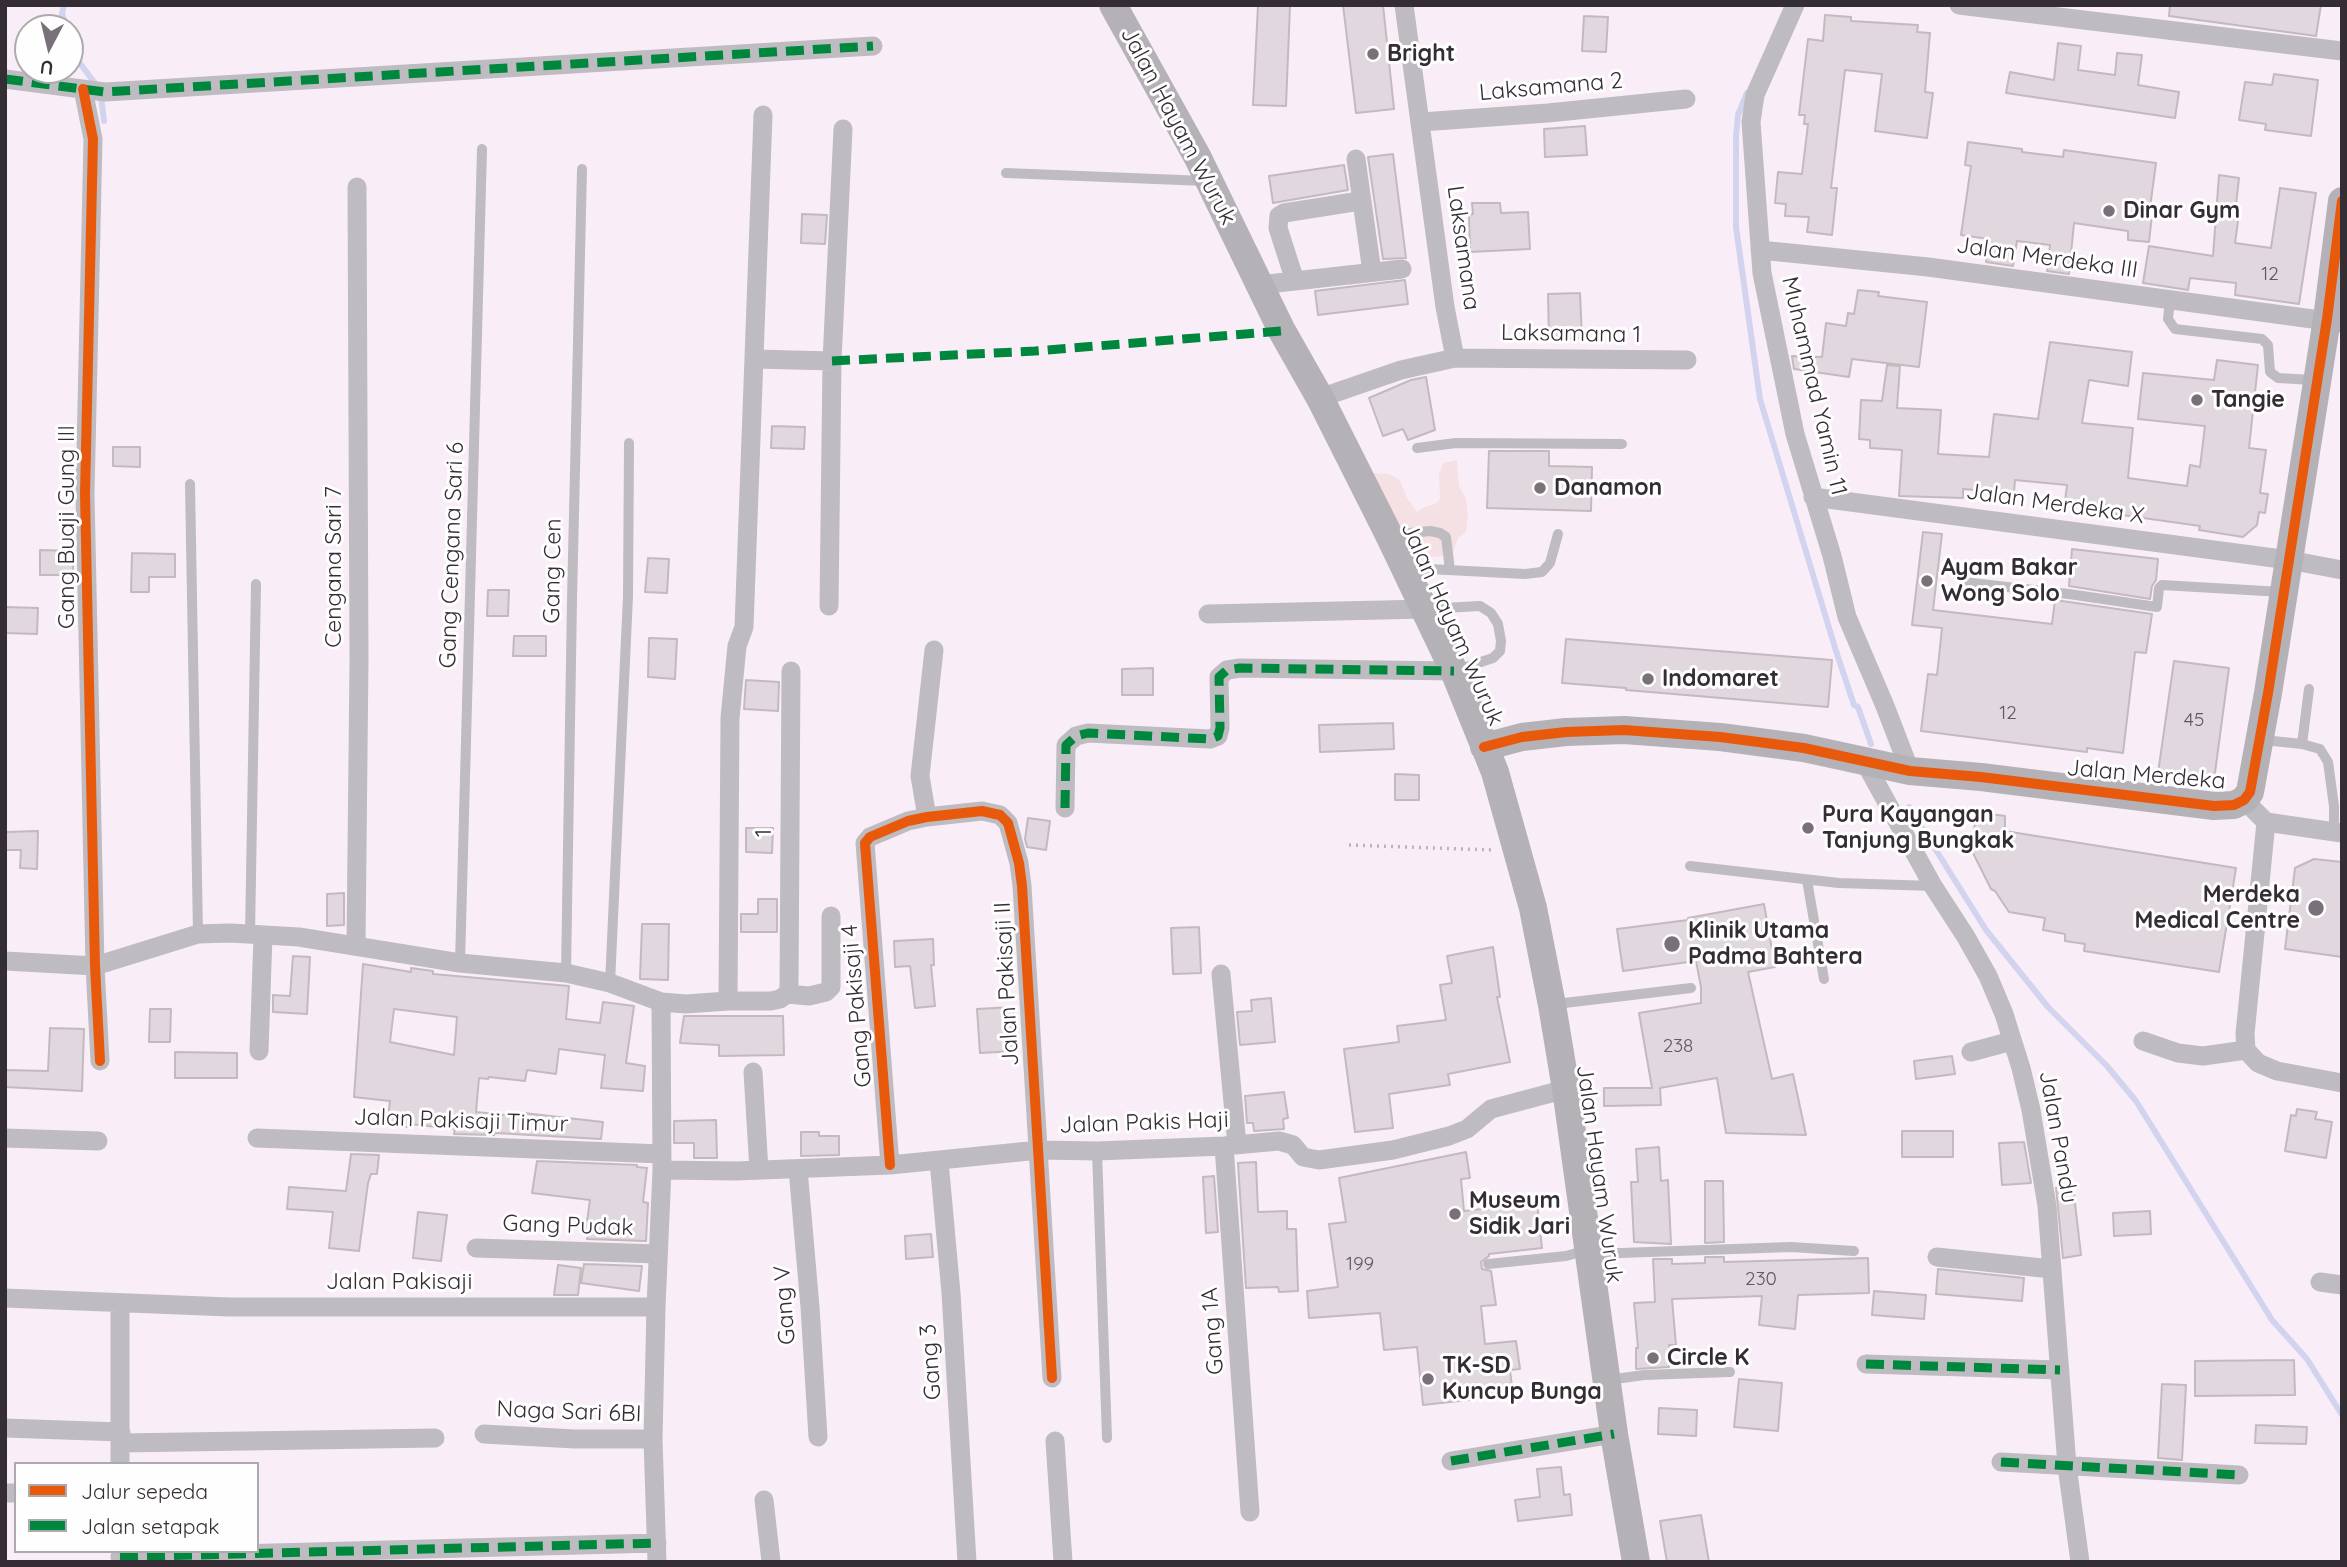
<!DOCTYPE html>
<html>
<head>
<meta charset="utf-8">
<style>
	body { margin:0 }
	#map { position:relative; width:2347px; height:1567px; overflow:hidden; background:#f9eef8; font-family:Quicksand,sans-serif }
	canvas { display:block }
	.frame { position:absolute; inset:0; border:7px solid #342d34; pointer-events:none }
	.legend { position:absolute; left:14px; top:1462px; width:245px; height:91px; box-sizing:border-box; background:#fefefe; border:2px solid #adaaad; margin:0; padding:9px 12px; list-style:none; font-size:21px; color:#342d34 }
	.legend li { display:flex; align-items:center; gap:14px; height:35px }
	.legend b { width:35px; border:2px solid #adaaad }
	.north { position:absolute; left:14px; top:14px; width:70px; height:70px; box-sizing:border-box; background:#fefefe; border:2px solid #adaaad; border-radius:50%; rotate:187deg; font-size:19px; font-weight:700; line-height:28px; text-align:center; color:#342d34 }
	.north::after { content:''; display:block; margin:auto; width:24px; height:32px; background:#797179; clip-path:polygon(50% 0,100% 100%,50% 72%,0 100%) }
</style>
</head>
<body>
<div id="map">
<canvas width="2347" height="1567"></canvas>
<div class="frame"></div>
<ul class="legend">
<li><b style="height:9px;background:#e8590c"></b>Jalur sepeda</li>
<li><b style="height:9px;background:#00873e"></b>Jalan setapak</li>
</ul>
<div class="north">U</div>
</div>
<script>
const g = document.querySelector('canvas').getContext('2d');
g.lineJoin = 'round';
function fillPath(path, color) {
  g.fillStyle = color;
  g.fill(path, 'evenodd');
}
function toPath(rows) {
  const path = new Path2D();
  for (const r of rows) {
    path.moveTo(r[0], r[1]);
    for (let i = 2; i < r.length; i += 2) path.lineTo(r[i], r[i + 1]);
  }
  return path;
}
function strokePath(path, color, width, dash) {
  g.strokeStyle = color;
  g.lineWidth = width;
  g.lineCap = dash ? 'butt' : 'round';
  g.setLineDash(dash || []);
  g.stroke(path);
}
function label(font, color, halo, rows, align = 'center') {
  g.font = font + ' Quicksand,sans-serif';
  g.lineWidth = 6;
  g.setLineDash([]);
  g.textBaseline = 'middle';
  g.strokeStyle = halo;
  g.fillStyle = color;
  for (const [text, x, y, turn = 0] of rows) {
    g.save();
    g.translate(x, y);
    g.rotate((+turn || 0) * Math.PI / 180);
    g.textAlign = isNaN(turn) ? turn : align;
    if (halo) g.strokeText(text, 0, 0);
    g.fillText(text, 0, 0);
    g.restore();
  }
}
fillPath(toPath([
	[1457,460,1459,486,1466,499,1468,516,1466,532,1458,538,1452,555,1431,557,1414,562,1369,473,1389,474,1400,480,1407,498,1417,512,1424,507,1435,504,1440,499,1439,475,1443,463]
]), '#f5e0e4');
strokePath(toPath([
	[64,5,62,14,67,28],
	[70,37,79,62,97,86],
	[1747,93,1738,115,1736,137,1736,227,1760,399,1836,651,1854,705,1858,707,1871,744],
	[101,96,104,121],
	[1909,807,1986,930,2048,1007,2107,1066,2136,1101,2272,1320,2307,1359,2342,1415]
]), '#d2d3ee', 6);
const building = toPath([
	[1258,5,1290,6,1286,106,1253,105,1258,5],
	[1343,5,1383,5,1394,109,1356,113,1343,5],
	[2170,5,2321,5,2316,36,2169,16,2170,5],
	[1825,15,1851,17,1851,21,1918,25,1917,32,1930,33,1925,92,1933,93,1927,138,1875,131,1882,74,1845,70,1831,188,1837,188,1832,235,1807,232,1809,217,1785,216,1786,204,1775,203,1778,172,1802,174,1808,124,1804,124,1805,115,1799,115,1808,39,1823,41,1825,15],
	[1584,16,1608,17,1606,52,1582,51,1584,16],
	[2058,43,2081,46,2078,70,2115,75,2117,53,2142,55,2138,85,2179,92,2175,118,2006,93,2010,72,2054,80,2058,43],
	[2274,74,2318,80,2311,136,2265,130,2266,124,2239,120,2245,82,2272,85,2274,74],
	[1585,126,1587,155,1545,157,1544,129,1585,126],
	[1968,142,2022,149,2022,152,2063,157,2064,150,2156,163,2149,215,2152,215,2149,242,2128,240,2128,231,2074,223,2069,274,2047,271,2050,245,2017,241,2013,266,1986,262,1989,239,1961,235,1971,166,1965,165,1968,142],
	[1393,154,1406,258,1383,259,1368,157,1393,154],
	[1344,165,1348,190,1273,203,1269,176,1344,165],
	[2219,175,2239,178,2235,214,2239,214,2235,243,2271,248,2280,188,2316,193,2299,304,2235,295,2236,283,2190,278,2188,290,2143,283,2149,246,2213,256,2219,175],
	[1472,203,1500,203,1501,213,1528,212,1530,249,1470,252,1469,215,1473,214,1472,203],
	[802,214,827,215,825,244,801,243,802,214],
	[1405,280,1408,304,1318,315,1315,291,1405,280],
	[1858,290,1879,292,1878,296,1927,302,1919,367,1852,359,1849,377,1794,369,1792,356,1822,357,1826,323,1846,326,1848,313,1854,314,1858,290],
	[1580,293,1582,338,1549,340,1548,294,1580,293],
	[2050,342,2132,352,2128,386,2089,380,2082,423,2133,428,2128,478,2187,486,2190,465,2200,467,2205,426,2138,419,2143,373,2214,380,2217,360,2258,365,2249,448,2266,450,2260,493,2268,494,2265,513,2259,512,2257,525,2243,537,2199,530,2200,526,2108,513,2109,505,2065,501,2067,485,2015,480,2014,493,1963,489,1963,498,1899,496,1902,450,1870,448,1870,440,1859,439,1861,400,1882,401,1887,365,1900,366,1897,408,1941,410,1938,454,1989,457,1994,414,2038,419,2050,342],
	[1426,377,1435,430,1408,440,1403,429,1383,436,1369,398,1411,380,1426,377],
	[772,426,805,427,804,449,771,448,772,426],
	[113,447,140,447,140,467,113,466,113,447],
	[1489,451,1549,451,1549,466,1592,467,1591,511,1487,508,1489,451],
	[1923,532,1942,534,1933,610,2052,624,2055,600,2152,614,2146,653,2135,652,2123,753,2087,748,2087,752,1921,731,1928,674,1937,675,1942,628,1912,625,1923,532],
	[2072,549,2158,559,2156,580,2152,586,2150,599,2069,586,2072,549],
	[40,550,73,551,73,575,40,575,40,550],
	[132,553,175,554,175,577,149,577,149,592,131,592,132,553],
	[648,558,669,559,667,593,645,592,648,558],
	[488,590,509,590,508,616,487,616,488,590],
	[5,607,38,608,37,634,5,633,5,607],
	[514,636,546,636,546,656,513,656,514,636],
	[649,638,677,639,675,679,648,677,649,638],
	[1566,639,1832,660,1828,707,1626,690,1626,688,1562,683,1566,639],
	[2174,661,2229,668,2214,780,2158,773,2174,661],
	[1153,668,1153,695,1122,695,1122,669,1153,668],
	[746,680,779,682,778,711,744,709,746,680],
	[1393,723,1394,749,1320,752,1319,725,1393,723],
	[1395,774,1419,775,1419,800,1395,800,1395,774],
	[1976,812,2005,816,2005,831,2236,868,2219,972,2084,951,2085,944,2065,941,2065,934,2043,930,2045,918,2009,912,1995,891,1991,889,1972,851,1976,812],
	[1028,818,1050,821,1046,850,1027,847,1025,839,1028,818],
	[746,828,773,828,772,853,746,852,746,828],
	[38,831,37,869,20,868,21,850,5,850,5,832,38,831],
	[2314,859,2342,862,2342,957,2285,949,2295,868,2314,859],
	[344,893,344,925,327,926,327,894,344,893],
	[758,899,777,899,777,932,741,932,741,914,758,914,758,899],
	[1764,904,1775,967,1748,972,1772,1079,1793,1074,1806,1135,1726,1133,1717,1078,1660,1088,1661,1105,1604,1106,1604,1088,1652,1088,1639,1013,1701,1003,1701,987,1696,961,1623,971,1617,929,1688,920,1688,918,1764,904],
	[642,924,669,924,668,980,640,979,642,924],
	[1199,927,1201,973,1173,974,1171,928,1199,927],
	[933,939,934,965,931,965,935,1006,915,1008,910,966,895,967,894,941,933,939],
	[1493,947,1500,997,1497,997,1510,1062,1448,1074,1450,1085,1389,1094,1393,1128,1355,1132,1344,1049,1399,1042,1397,1026,1446,1020,1440,985,1452,983,1447,956,1493,947],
	[293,956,310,957,307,1014,273,1012,273,995,290,996,293,956],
	[363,964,411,972,411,968,433,971,433,974,569,986,566,1019,600,1023,603,1002,634,1006,626,1063,645,1066,643,1091,601,1088,605,1055,559,1049,556,1074,527,1070,525,1081,489,1077,488,1079,479,1078,476,1112,514,1116,515,1112,603,1122,601,1139,495,1133,494,1135,454,1134,455,1129,410,1124,409,1127,387,1125,390,1101,354,1097,363,964],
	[394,1009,457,1017,454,1055,390,1042,394,1009],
	[1271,998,1275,1042,1240,1045,1237,1012,1252,1011,1251,1000,1271,998],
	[1013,1007,1016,1051,980,1053,977,1009,1013,1007],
	[150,1009,171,1009,170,1042,149,1042,150,1009],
	[684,1016,783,1016,784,1055,719,1056,719,1045,680,1043,684,1016],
	[50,1028,84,1029,82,1091,5,1087,5,1070,48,1071,50,1028],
	[175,1052,237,1053,237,1078,175,1078,175,1052],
	[1952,1056,1955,1074,1916,1079,1914,1061,1952,1056],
	[1284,1092,1288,1118,1283,1119,1284,1129,1254,1131,1253,1123,1247,1123,1245,1096,1284,1092],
	[2297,1109,2317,1112,2315,1119,2332,1122,2326,1158,2285,1151,2291,1115,2296,1116,2297,1109],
	[716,1120,717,1158,694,1158,694,1143,674,1143,674,1121,716,1120],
	[1902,1131,1953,1131,1953,1157,1902,1157,1902,1131],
	[801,1132,819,1132,819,1136,839,1136,839,1155,801,1156,801,1132],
	[2024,1142,2031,1183,2002,1185,1999,1143,2024,1142],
	[1659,1147,1661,1181,1668,1180,1671,1244,1634,1242,1631,1182,1638,1182,1636,1149,1659,1147],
	[1466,1152,1470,1178,1461,1179,1464,1211,1537,1203,1542,1248,1489,1254,1489,1256,1481,1262,1482,1269,1491,1271,1496,1305,1481,1306,1485,1344,1516,1341,1520,1369,1510,1370,1513,1395,1423,1405,1417,1347,1384,1350,1380,1313,1309,1318,1307,1291,1338,1287,1329,1224,1346,1222,1339,1178,1466,1152],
	[351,1154,379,1155,377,1174,371,1174,368,1183,359,1251,329,1248,333,1212,287,1209,289,1187,346,1191,351,1154],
	[537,1161,637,1165,637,1167,647,1168,643,1202,648,1203,646,1241,587,1239,589,1229,586,1229,590,1200,532,1193,537,1161],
	[1256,1162,1258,1212,1287,1211,1287,1229,1296,1229,1298,1291,1279,1292,1278,1287,1246,1288,1238,1163,1256,1162],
	[1214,1176,1218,1232,1206,1233,1203,1177,1214,1176],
	[1705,1181,1723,1181,1724,1242,1705,1243,1705,1181],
	[2073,1186,2081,1255,2063,1258,2056,1188,2073,1186],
	[2150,1211,2151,1234,2114,1236,2113,1213,2150,1211],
	[418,1212,447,1215,441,1261,413,1258,418,1212],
	[931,1234,933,1257,906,1259,905,1236,931,1234],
	[1705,1257,1724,1257,1724,1262,1868,1258,1869,1293,1798,1295,1795,1329,1759,1325,1762,1296,1672,1299,1676,1345,1669,1345,1669,1367,1636,1369,1636,1348,1638,1348,1634,1303,1655,1302,1653,1259,1672,1259,1672,1264,1705,1263,1705,1257],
	[584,1264,642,1266,639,1291,581,1283,584,1264],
	[558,1265,581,1268,578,1295,554,1295,558,1265],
	[1938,1269,2024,1278,2022,1301,1936,1294,1938,1269],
	[1874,1291,1926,1295,1924,1319,1872,1315,1874,1291],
	[2294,1360,2295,1395,2195,1396,2195,1361,2294,1360],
	[1739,1379,1782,1383,1778,1431,1734,1427,1739,1379],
	[2162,1384,2186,1385,2182,1460,2158,1458,2162,1384],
	[1659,1408,1697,1410,1696,1436,1658,1434,1659,1408],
	[2256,1425,2307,1427,2306,1444,2255,1443,2256,1425],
	[1561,1467,1564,1495,1570,1494,1572,1515,1518,1521,1515,1500,1540,1497,1537,1469,1561,1467],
	[1701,1515,1709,1562,1667,1562,1660,1521,1701,1515]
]);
fillPath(building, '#e1d7de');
strokePath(building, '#c3b9bf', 2);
strokePath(toPath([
	[1349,845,1493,850]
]), '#b8b4b9', 3.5, [2, 5]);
strokePath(toPath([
	[1006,173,1205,181],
	[2170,299,2168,319,2175,329,2262,339,2268,345,2270,372,2278,378,2313,380],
	[1417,448,1456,443,1622,444],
	[190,484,198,934],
	[1391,535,1430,531,1440,533,1446,537,1450,570],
	[1410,568,1525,574,1542,572,1550,563,1558,534],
	[1963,582,2069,594,2157,607,2159,588,2162,585,2282,592],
	[1426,609,1480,606,1491,613,1498,624,1501,641,1500,651,1493,658,1457,670],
	[2263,740,2302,744,2320,749,2328,762,2334,806,2334,832],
	[2302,744,2309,689],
	[1690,866,1839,883,1933,886],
	[1807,880,1824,979],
	[250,935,256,584],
	[460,963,482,149],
	[566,973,572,599,582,169],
	[610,983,628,596,629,443],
	[1556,1004,1691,988],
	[1097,1151,1107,1438],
	[1592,1254,1791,1247,1854,1251],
	[1488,1264,1566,1256,1587,1250],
	[1608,1380,1644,1375,1730,1372]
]), '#bebbc1', 10);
strokePath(toPath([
	[1404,5,1445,307,1455,358],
	[1795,5,1755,95,1751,122,1762,273,1795,434,1832,556,1847,617,1885,706,1910,771],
	[1959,5,2342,51],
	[5,79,105,92,873,46],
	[83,89,93,139,85,494,95,966,100,1061],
	[1421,122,1548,113,1686,99],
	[1356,159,1372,272],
	[1760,250,1928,267,2342,323],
	[1295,281,1278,228,1279,216,1284,213,1360,201],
	[1259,285,1402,269],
	[755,359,832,361],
	[1320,398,1401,370,1455,358,1687,360],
	[1813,497,2289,560,2342,570],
	[829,606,832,361,843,129],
	[1208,614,1425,609],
	[1863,759,1933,886,1966,937,1988,976,2004,1014,2021,1068,2031,1110,2047,1206,2067,1466,2080,1562],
	[2244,800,2266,822,2342,833],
	[1065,808,1066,745,1076,736,1088,733,1210,739,1218,736,1220,728,1219,677,1227,670,1240,668,1454,671],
	[927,817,920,776,934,650],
	[2266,822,2245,1034,2246,1050,2258,1063,2277,1071,2342,1083],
	[356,945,359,660,357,187],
	[5,961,95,966,198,934,230,933,299,937,460,963,566,973,610,983,661,1002,686,1004,728,1001,771,1001,780,999,787,994,809,996,826,992,831,987,831,916],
	[1221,974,1237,1145],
	[787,994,789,988,791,671],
	[728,1001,730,718,737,646,744,627,763,115],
	[2143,1041,2178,1053,2203,1056,2246,1050],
	[259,1051,263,936],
	[1971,1052,2012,1041],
	[753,1072,759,1170],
	[5,1138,98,1141],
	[257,1138,662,1154],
	[1224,1146,1250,1512],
	[939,1161,951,1293,967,1562],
	[890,1165,865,843,870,837,908,821,927,817,982,811,1000,815,1008,823,1019,863,1022,886,1052,1378],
	[798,1169,810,1307,818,1437],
	[662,1170,736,1171,890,1165,1039,1150,1097,1151,1224,1146,1279,1141,1293,1145,1303,1157,1319,1160,1393,1150,1449,1136,1467,1129,1491,1109,1566,1089],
	[476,1248,658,1254],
	[1937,1257,2052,1269],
	[2320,1282,2342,1285],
	[5,1298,229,1307,656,1307,662,1170,661,1002],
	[120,1304,120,1464],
	[656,1307,653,1439,657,1562],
	[1866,1364,2060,1370],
	[5,1428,121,1432],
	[484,1434,575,1439,653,1439],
	[1055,1441,1063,1562],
	[121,1443,435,1438],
	[1451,1461,1614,1434],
	[2001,1462,2239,1475],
	[5,1493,16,1493],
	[764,1500,771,1562],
	[120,1557,657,1543]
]), '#bebbc1', 19);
strokePath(toPath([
	[1113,5,1198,158,1282,331,1320,398,1389,535,1454,671,1495,772,1533,908,1552,1005,1566,1089,1614,1434,1636,1562],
	[1484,747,1522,737,1566,732,1624,730,1720,737,1804,748,1910,771,1981,777,2214,806,2234,805,2244,800,2250,792,2268,693,2327,319,2342,201]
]), '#b4b1b7', 28);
strokePath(toPath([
	[5,79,105,92,873,46],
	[832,361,1035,351,1282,331],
	[1065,808,1066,745,1076,736,1088,733,1210,739,1218,736,1220,728,1219,677,1227,670,1240,668,1454,671],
	[1866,1364,2060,1370],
	[1451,1461,1614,1434],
	[2001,1462,2239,1475],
	[120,1557,657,1543]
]), '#00873e', 9, [18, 9]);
strokePath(toPath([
	[83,89,93,139,85,494,95,966,100,1061],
	[1484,747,1522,737,1566,732,1624,730,1720,737,1804,748,1910,771,1981,777,2214,806,2234,805,2244,800,2250,792,2268,693,2327,319,2342,201],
	[890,1165,865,843,870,837,908,821,927,817,982,811,1000,815,1008,823,1019,863,1022,886,1052,1378]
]), '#e8590c', 10);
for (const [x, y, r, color] of [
	[1373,54,7,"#797179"],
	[2109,211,7,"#797179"],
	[2197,400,7,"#797179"],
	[1540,488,7,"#797179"],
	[1927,581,7,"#797179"],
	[1648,679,7,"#797179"],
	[1808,828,7,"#797179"],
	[2316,908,9,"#797179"],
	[1672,944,9,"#797179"],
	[1455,1214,7,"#797179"],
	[1653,1358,7,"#797179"],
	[1428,1379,7,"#797179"]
]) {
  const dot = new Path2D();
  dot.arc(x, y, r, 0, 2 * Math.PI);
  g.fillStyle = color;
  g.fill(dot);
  strokePath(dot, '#fefefe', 2.5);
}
label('19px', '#5f585e', null, [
	["12",2270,274],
	["12",2008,713],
	["45",2194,720],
	["238",1678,1046],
	["199",1360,1264],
	["230",1761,1279]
]);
label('bold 23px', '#342d34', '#fefefe', [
	["Bright",1387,54],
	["Dinar Gym",2123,211],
	["Tangie",2211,400],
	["Danamon",1554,488],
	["Ayam Bakar",1941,568],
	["Wong Solo",1941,594],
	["Indomaret",1662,679],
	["Pura Kayangan",1822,815],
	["Tanjung Bungkak",1822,841],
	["Merdeka",2300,895,"right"],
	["Medical Centre",2300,921,"right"],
	["Klinik Utama",1688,931],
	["Padma Bahtera",1688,957],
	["Museum",1469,1201],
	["Sidik Jari",1469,1227],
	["Circle K",1667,1358],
	["TK-SD",1442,1366],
	["Kuncup Bunga",1442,1392]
], 'left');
label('23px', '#342d34', '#fefefe', [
	["Laksamana 2",1551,87,-5],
	["Jalan Hayam Wuruk",1178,126,62],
	["Laksamana",1463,248,82],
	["Jalan Merdeka III",2047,258,8],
	["Laksamana 1",1571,334,1],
	["Muhammad Yamin 11",1814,386,77],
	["Jalan Merdeka X",2055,504,8],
	["Gang Buaji Gung III",67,527,-90],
	["Gang Cengana Sari 6",452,555,-88],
	["Cengana Sari 7",334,567,-90],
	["Gang Cen",553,571,-89],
	["Jalan Hayam Wuruk",1452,624,66],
	["Jalan Merdeka",2146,775,5],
	["1",764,833,-90],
	["Jalan Pakisaji II",1007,984,-93],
	["Gang Pakisaji 4",857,1006,-95],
	["Jalan Pakisaji Timur",461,1121,2],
	["Jalan Pakis Haji",1144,1123,-2],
	["Jalan Pandu",2058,1137,80],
	["Jalan Hayam Wuruk",1599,1174,82],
	["Gang Pudak",568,1226,2],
	["Jalan Pakisaji",399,1282],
	["Gang V",785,1305,-94],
	["Gang 1A",1213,1331,-94],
	["Gang 3",931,1362,-94],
	["Naga Sari 6BI",569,1412,2]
]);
</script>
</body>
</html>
